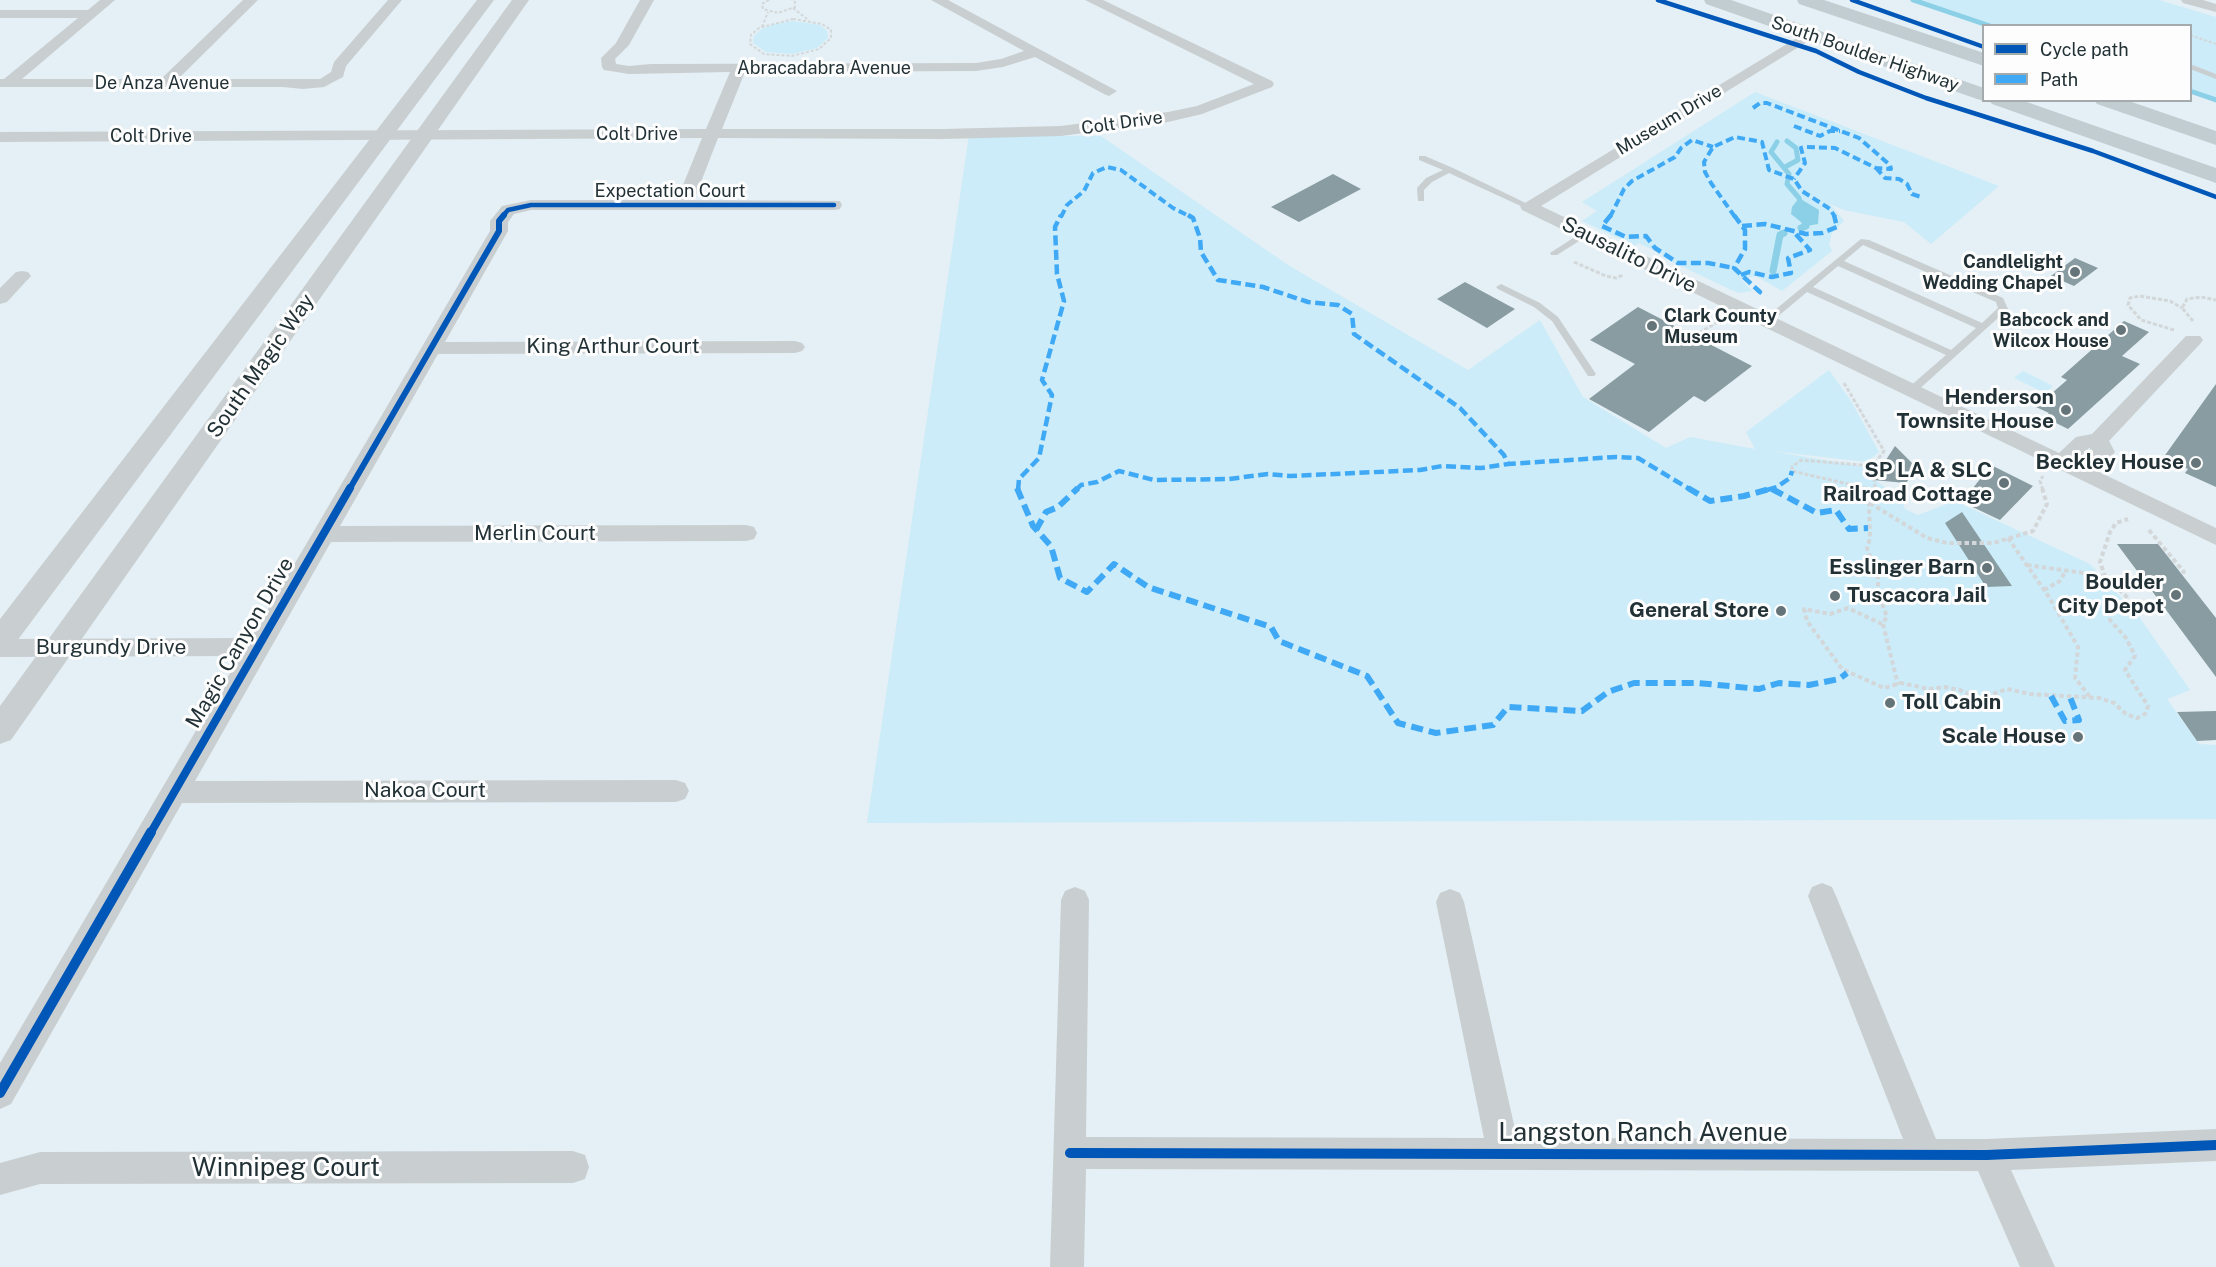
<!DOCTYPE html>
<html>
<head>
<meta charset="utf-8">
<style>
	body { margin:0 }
	#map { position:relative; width:2216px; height:1267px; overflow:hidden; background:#e4f0f5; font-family:"Public Sans",sans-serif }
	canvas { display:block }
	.legend { position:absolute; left:1982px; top:24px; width:210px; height:78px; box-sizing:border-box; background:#fdfdfd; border:2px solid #a5abad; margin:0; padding:8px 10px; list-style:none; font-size:18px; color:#213136 }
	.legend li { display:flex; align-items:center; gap:12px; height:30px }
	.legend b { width:30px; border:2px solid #a5abad }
</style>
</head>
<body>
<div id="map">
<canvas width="2216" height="1267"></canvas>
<ul class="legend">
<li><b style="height:8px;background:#0057b8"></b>Cycle path</li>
<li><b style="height:8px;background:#3fa9f5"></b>Path</li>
</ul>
</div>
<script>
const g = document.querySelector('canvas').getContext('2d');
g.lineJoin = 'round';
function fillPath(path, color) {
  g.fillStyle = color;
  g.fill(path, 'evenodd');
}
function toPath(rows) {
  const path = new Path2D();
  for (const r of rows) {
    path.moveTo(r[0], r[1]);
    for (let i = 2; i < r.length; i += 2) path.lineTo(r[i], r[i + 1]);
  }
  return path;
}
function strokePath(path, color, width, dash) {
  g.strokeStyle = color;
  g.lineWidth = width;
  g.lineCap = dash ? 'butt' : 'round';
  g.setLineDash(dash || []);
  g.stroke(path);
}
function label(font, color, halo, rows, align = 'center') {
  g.font = font + ' "Public Sans",sans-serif';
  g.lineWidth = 6;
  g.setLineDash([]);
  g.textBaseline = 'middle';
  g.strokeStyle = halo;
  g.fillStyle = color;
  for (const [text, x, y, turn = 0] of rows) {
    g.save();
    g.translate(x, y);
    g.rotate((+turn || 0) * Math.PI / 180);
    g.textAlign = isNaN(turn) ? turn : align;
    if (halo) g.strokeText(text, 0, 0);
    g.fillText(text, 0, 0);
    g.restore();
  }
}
fillPath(toPath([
	[1910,0,2159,0,2216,17,2216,100,2191,92,2190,26,1988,25],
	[793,21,820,25,827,31,828,38,817,48,792,54,766,52,753,43,754,36,762,29,775,24],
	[1755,92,1999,186,1931,244,1904,222,1844,210,1830,204,1844,221,1832,233,1829,244,1832,251,1782,291,1756,276,1741,279,1752,291,1738,293,1664,258,1662,254,1638,243,1635,246,1582,221,1597,211,1582,202],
	[969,135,1101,136,1288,265,1468,370,1540,320,1583,397,1666,448,1690,437,1755,449,1746,432,1829,370,1851,401,1879,452,1867,462,1771,451,1876,469,1877,482,1900,496,1905,509,1918,515,1955,501,2090,564,2140,618,2190,690,2167,699,2199,744,2216,745,2216,819,867,823],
	[2023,371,2053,386,2045,393,2014,378]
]), '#cbecf8');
fillPath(toPath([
	[1799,198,1819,210,1818,224,1806,226,1791,214,1792,207]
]), '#8bd0e6');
strokePath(toPath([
	[1913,0,1990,26],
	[2190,91,2216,100],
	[1777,142,1771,152,1789,174,1787,184,1799,198,1804,217],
	[1785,167,1798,160,1796,148,1787,141]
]), '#8bd0e6', 5);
strokePath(toPath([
	[1801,228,1806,226,1803,215],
	[1773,271,1780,235,1784,233]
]), '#8bd0e6', 7);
fillPath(toPath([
	[1333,174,1361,189,1299,222,1271,207],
	[2075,258,2098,268,2074,286,2051,276],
	[1465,282,1515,309,1487,328,1437,299],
	[1638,307,1694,336,1752,366,1705,402,1694,396,1649,432,1589,399,1635,364,1590,340],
	[2124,321,2149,332,2122,356,2140,364,2068,429,2044,417,2049,413,2036,407,2067,380,2061,377],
	[2216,384,2216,487,2185,473,2188,469,2163,458],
	[1895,446,1917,468,1906,483,1873,480],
	[1991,465,2033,486,2000,520,1962,502],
	[1962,512,2012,586,1986,587,1945,523],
	[2117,544,2158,544,2216,618,2216,677],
	[2216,711,2216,740,2197,741,2177,712]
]), '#889ca2');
strokePath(toPath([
	[769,0,762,4,763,9,778,13,795,7,795,2,792,0],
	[793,8,807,19],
	[793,19,822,24,831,30,831,38,819,49,792,56,764,54,750,44,751,35,759,28,793,19],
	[2118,26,2157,26],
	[762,27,768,12],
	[2190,35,2216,44]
]), '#d3d7d9', 2, [3, 2]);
strokePath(toPath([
	[1574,262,1606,276,1616,278,1623,275],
	[2193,321,2182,308,2187,299,2201,297,2216,300],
	[2174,330,2141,320,2128,305,2130,298,2140,296,2170,301,2182,308],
	[1694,336,1719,321],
	[1844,383,1884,451,1873,466,1801,460,1792,467,1792,471,1874,490],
	[1873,466,1875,488],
	[2043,490,2040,481,2043,476]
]), '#d3d7d9', 3, [4, 2]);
strokePath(toPath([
	[1875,488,1869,503,1870,538,1867,548,1878,578,1878,592,1887,617,1882,624,1848,608,1830,614,1804,609,1807,621,1842,669,1884,688,1901,683,1929,689,1944,687,1960,690,1979,699,2007,689,2030,694,2099,698,2114,703,2126,714,2137,718,2145,714,2148,706,2125,670,2135,656,2126,638,2110,620,2111,610,2124,607,2129,599,2105,576,2100,562,2110,532,2116,523,2128,519],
	[1870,503,1927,538,1947,543,1993,543,2033,531,2047,504,2042,488],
	[2149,530,2184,572,2179,571],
	[2008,538,2049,597,2078,647,2075,678,2090,697],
	[2027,565,2105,576],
	[2044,590,2060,581,2065,572],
	[1883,624,1898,685]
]), '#d3d7d9', 4, [4.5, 3]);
fillPath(toPath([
	[2190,64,2216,74,2216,79,2190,69,2190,64],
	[1419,156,1425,156,1453,168,1532,206,1525,208,1449,173,1432,182,1424,190,1424,201,1418,201,1417,188,1426,178,1443,170,1419,160,1419,156],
	[1584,231,1588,234,1587,236,1557,255,1551,255,1550,253,1584,231],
	[1861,239,1869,240,2003,298,2008,309,1916,392,1912,393,1908,392,1908,388,1946,355,1807,292,1770,323,1764,323,1764,319,1861,239],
	[1863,245,1996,302,1998,308,1982,323,1844,261,1863,245],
	[1838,266,1976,328,1951,350,1813,287,1838,266],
	[1501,284,1540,303,1558,317,1596,374,1594,376,1588,376,1552,321,1534,307,1498,289,1496,287,1501,284]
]), '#c9ced1');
fillPath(toPath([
	[100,0,115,0,22,79,161,79,243,0,258,0,178,79,320,79,331,72,334,62,388,0,402,0,346,66,343,77,324,87,303,89,283,87,0,87,0,79,4,79,78,18,0,18,0,10,88,10,100,0],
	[640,0,654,0,629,45,615,59,616,64,629,66,651,64,976,63,1001,59,1024,51,931,0,948,0,1117,91,1109,96,1104,94,1035,57,1003,67,976,71,745,72,722,129,943,129,1061,126,1168,112,1197,106,1254,84,1085,0,1103,0,1272,81,1274,84,1272,87,1202,114,1168,122,1061,136,943,139,718,138,694,200,840,201,842,205,840,209,834,210,531,210,514,214,508,222,508,231,445,342,795,341,802,343,805,347,802,351,795,353,438,354,340,526,746,525,754,527,757,533,754,539,746,541,331,542,195,781,676,780,685,783,689,791,685,799,676,802,182,803,11,1104,0,1109,0,1063,240,656,0,657,0,639,251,638,490,231,490,221,502,206,531,200,677,200,702,138,0,142,0,132,706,129,730,72,629,74,604,70,602,67,601,58,616,43,640,0],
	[2181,0,2203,0,2216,4,2216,12,2183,3,2181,0],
	[1810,30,1817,34,1815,37,1541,206,2059,453,2076,437,2092,434,2186,336,2200,336,2203,340,2200,344,2109,441,2115,452,2097,471,2216,528,2216,545,1522,210,1520,206,1810,30],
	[2089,448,2093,451,2080,463,2076,461,2089,448],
	[22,271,28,272,31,276,7,302,0,304,0,288,16,272,22,271],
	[1822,883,1832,887,1836,896,1936,1139,1987,1139,2216,1129,2216,1161,2011,1170,2055,1267,2020,1267,1978,1171,1086,1169,1084,1267,1050,1267,1061,900,1065,891,1075,887,1085,891,1089,900,1086,1137,1484,1138,1436,902,1440,893,1450,889,1460,893,1464,902,1517,1138,1903,1139,1808,896,1812,887,1822,883],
	[573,1151,585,1155,589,1167,585,1179,573,1183,40,1184,0,1195,0,1163,40,1152,573,1151]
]), '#c9ced1');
fillPath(toPath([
	[477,0,494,0,11,649,0,653,0,619,477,0],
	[512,0,529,0,11,740,0,744,0,706,512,0]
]), '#c9ced1');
fillPath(toPath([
	[1704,0,1731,0,1984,88,1984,100,1987,100,1984,101,1977,99,1706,4,1704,0],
	[1797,0,1824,0,1984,53,1984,66,1799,4,1797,0],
	[1989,100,2021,100,2216,168,2216,183,1992,104,1989,100],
	[2094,100,2126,100,2216,131,2216,145,2097,104,2094,100]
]), '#c2cdd1');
strokePath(toPath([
	[1753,108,1760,103,1767,103,1859,138,1890,165,1891,169,1876,168,1835,148,1805,147,1801,148,1805,163,1794,179],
	[1794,126,1820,136,1830,131,1840,131],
	[1876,168,1885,178,1899,179,1907,184,1912,194,1921,197],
	[1061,217,1067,205,1084,191,1093,173,1107,167,1121,170,1173,208,1191,217],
	[1610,217,1624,189,1632,181,1675,157,1681,148,1692,140,1713,147],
	[1735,217,1711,183,1705,172,1704,162,1713,147,1735,137,1762,142,1769,170,1794,179,1802,191,1830,209,1835,217]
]), '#3fa9f5', 4, [8, 4]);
strokePath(toPath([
	[1188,215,1193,218,1200,238,1201,252,1218,280,1263,287,1308,302,1338,305,1352,314,1354,334,1460,408,1504,455,1508,464,1616,457,1638,458,1691,490],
	[1611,215,1602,226,1626,237,1646,236,1655,248,1678,263,1708,263,1734,268],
	[1734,215,1745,230,1745,249,1734,268,1760,292,1757,295],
	[1742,226,1765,224,1806,234,1822,233,1837,227,1834,215],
	[1741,275,1749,272,1772,277,1791,273,1788,258,1810,250,1793,231],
	[1018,490,1019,479,1039,458,1052,395,1042,380,1064,301,1057,274,1055,227,1061,215],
	[1076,490,1081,485,1097,482,1119,471,1154,480,1229,479,1268,474,1290,476,1420,470,1442,466,1481,468,1508,464],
	[1767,490,1777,487,1790,478,1792,471]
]), '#3fa9f5', 4.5, [10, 4.5]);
strokePath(toPath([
	[1017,488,1033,526,1051,546,1060,578,1087,592,1114,564,1148,587,1271,627,1279,641,1367,676,1398,723,1436,733,1493,725,1508,707,1582,711,1608,692,1634,683,1698,683,1759,689,1779,683,1809,685,1839,679,1847,673],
	[1688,488,1710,501,1744,496,1773,488],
	[1772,489,1817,513,1836,510,1849,529,1868,528],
	[1036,530,1046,512,1058,507,1078,488],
	[2051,696,2065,721,2079,720,2070,697]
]), '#3fa9f5', 6, [12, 6]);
strokePath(toPath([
	[1658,0,1816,51,1859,72,1926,98,2093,151,2216,197],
	[1852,0,1984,47],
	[502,217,508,210,531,205,834,205]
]), '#0057b8', 4.5);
strokePath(toPath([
	[349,490,499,231,499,221,504,215]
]), '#0057b8', 6);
strokePath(toPath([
	[150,834,350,488]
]), '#0057b8', 8);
strokePath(toPath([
	[0,1093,151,832],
	[1070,1153,1987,1155,2216,1145]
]), '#0057b8', 10);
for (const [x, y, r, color] of [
	[2075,272,6,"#657479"],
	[1652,326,6,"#657479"],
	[2121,330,6,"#657479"],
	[2066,410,6,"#657479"],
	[2196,463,6,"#657479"],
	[2004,483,6,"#657479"],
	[1987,568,6,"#657479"],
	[2176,595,6,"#657479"],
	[1835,596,6,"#657479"],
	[1781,611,6,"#657479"],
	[1890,703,6,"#657479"],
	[2078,737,6,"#657479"]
]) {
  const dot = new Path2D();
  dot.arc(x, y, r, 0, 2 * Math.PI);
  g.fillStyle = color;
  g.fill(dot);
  strokePath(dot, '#fdfdfd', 2);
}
label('18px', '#213136', '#fdfdfd', [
	["South Boulder Highway",1865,54,19],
	["Abracadabra Avenue",824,68],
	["De Anza Avenue",162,83],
	["Museum Drive",1669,120,-31],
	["Colt Drive",1122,123,-8],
	["Colt Drive",637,134],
	["Colt Drive",151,136],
	["Expectation Court",670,191]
]);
label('bold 18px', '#213136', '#fdfdfd', [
	["Candlelight",2063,262],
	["Wedding Chapel",2063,283],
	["Clark County",1664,316,"left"],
	["Museum",1664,337,"left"],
	["Babcock and",2109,320],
	["Wilcox House",2109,341]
], 'right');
label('21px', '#213136', '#fdfdfd', [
	["Sausalito Drive",1629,255,26],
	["King Arthur Court",613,347],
	["South Magic Way",261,366,-55],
	["Merlin Court",535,534],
	["Magic Canyon Drive",240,643,-60],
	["Burgundy Drive",111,648],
	["Nakoa Court",425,791]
]);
label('bold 21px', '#213136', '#fdfdfd', [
	["Henderson",2054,398],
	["Townsite House",2054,422],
	["Beckley House",2184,463],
	["SP LA & SLC",1992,471],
	["Railroad Cottage",1992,495],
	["Esslinger Barn",1975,568],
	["Boulder",2164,583],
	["City Depot",2164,607],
	["Tuscacora Jail",1847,596,"left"],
	["General Store",1769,611],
	["Toll Cabin",1902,703,"left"],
	["Scale House",2066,737]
], 'right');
label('26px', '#213136', '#fdfdfd', [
	["Langston Ranch Avenue",1643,1133],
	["Winnipeg Court",286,1168]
]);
</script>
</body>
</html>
